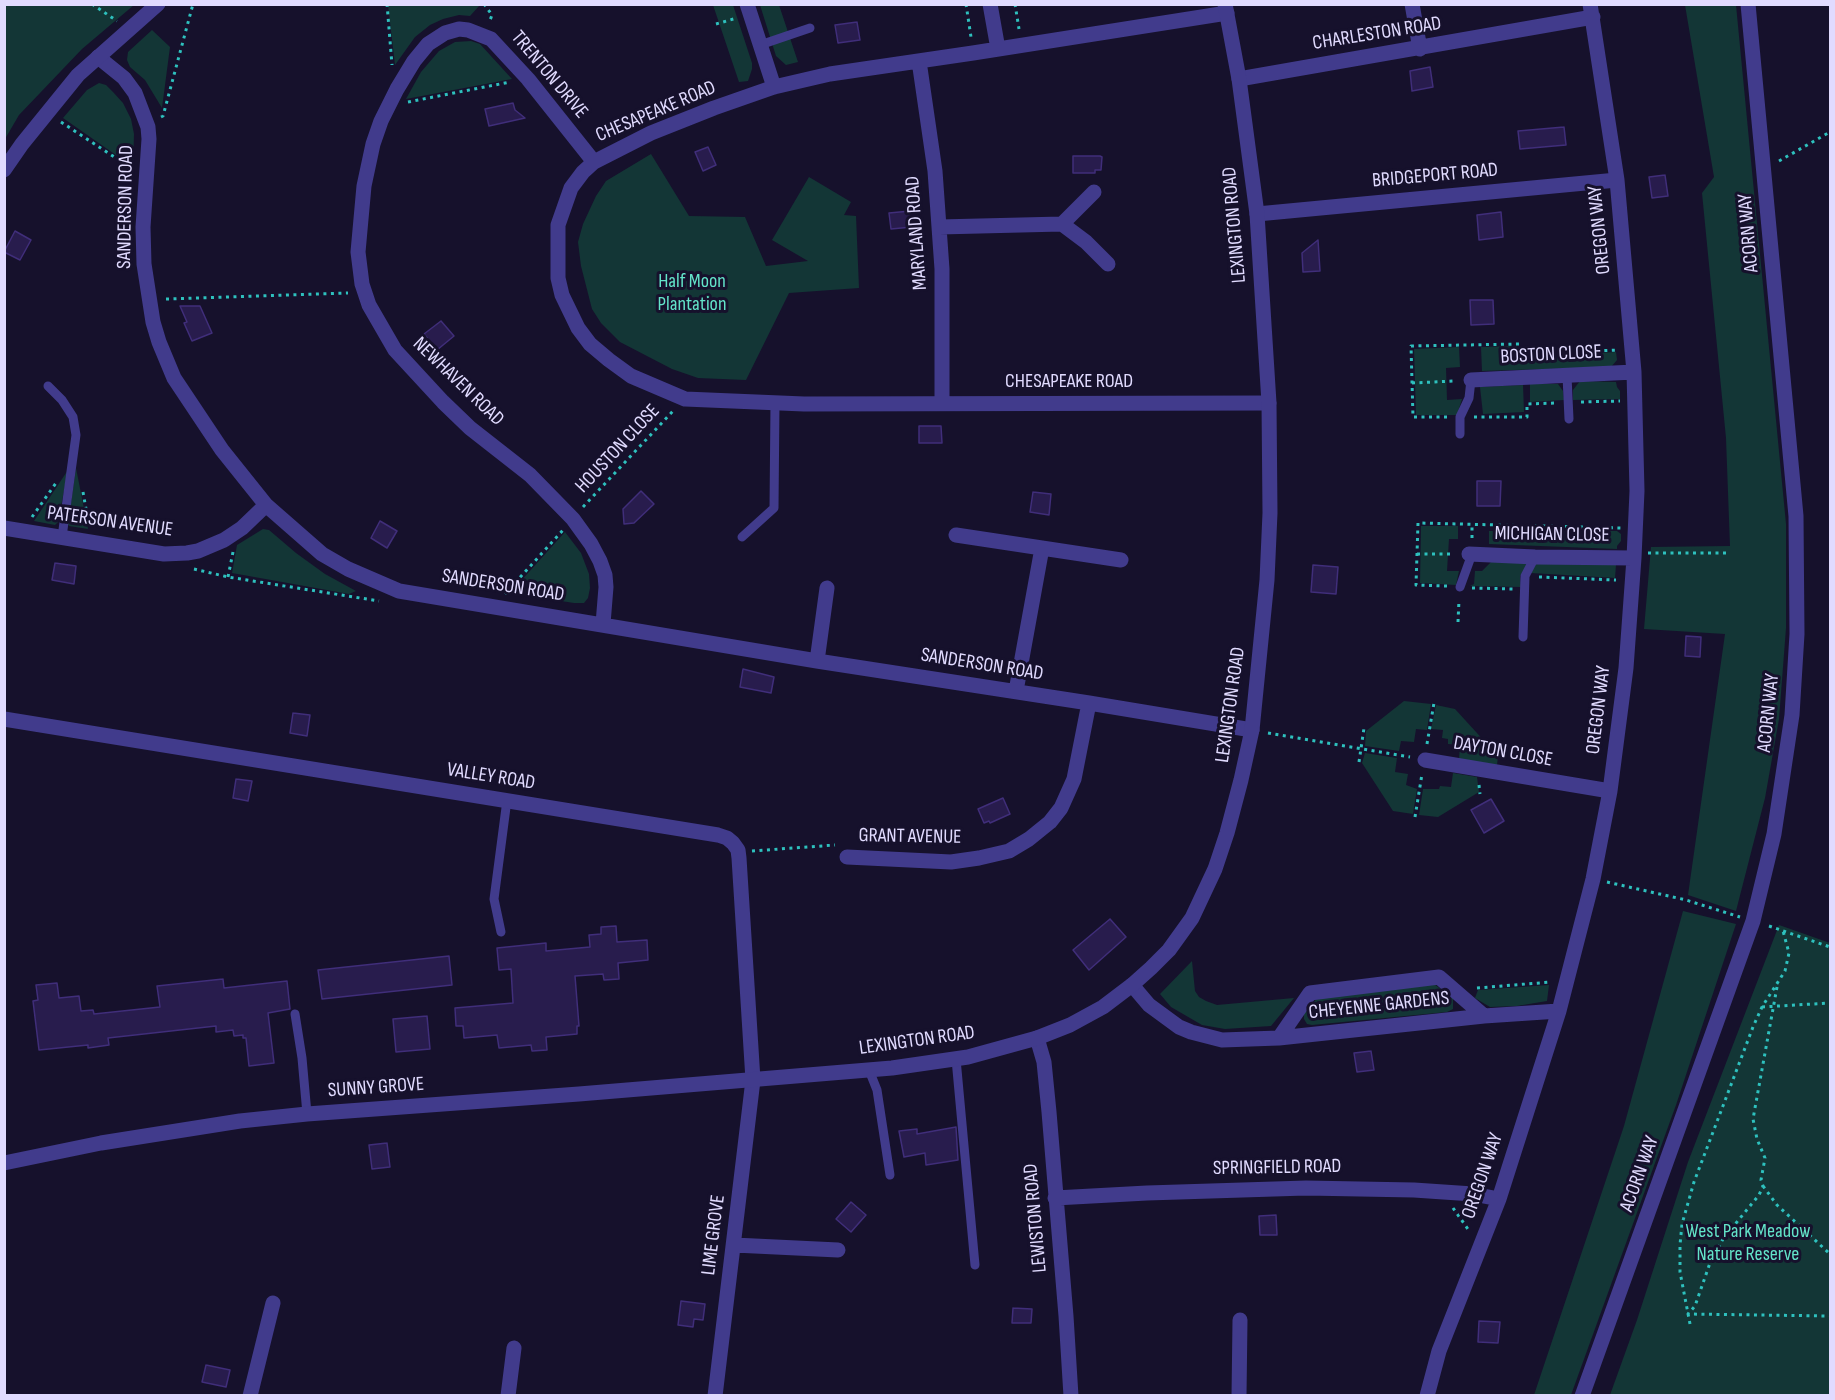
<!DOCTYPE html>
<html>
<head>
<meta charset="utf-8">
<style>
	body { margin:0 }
	#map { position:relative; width:1835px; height:1400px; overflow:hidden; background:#16112c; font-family:"Sofia Sans Condensed",sans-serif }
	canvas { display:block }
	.frame { position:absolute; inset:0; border:6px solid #e1dbff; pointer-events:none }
</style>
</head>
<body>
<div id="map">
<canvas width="1835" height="1400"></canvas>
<div class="frame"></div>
</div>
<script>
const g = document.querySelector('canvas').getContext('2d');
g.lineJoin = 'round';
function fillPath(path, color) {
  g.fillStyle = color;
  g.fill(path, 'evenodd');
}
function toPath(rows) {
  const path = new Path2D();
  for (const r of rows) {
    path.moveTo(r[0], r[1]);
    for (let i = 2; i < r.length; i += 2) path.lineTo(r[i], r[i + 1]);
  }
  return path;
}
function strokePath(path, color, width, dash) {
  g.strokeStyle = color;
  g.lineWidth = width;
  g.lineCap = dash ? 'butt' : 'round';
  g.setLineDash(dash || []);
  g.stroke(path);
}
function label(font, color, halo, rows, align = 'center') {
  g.font = font + ' "Sofia Sans Condensed",sans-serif';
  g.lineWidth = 6;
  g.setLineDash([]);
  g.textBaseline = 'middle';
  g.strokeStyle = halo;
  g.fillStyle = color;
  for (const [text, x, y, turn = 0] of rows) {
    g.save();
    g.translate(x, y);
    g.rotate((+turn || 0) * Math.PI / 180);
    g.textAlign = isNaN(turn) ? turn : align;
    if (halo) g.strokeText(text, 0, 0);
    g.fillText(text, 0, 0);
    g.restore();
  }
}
fillPath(toPath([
	[4,5,134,5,82,49,19,115,5,139],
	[388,5,480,4,480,5,470,16,459,15,443,19,430,25,415,37,395,65],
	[713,5,733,5,752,63,752,69,748,81,739,82],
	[760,5,779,5,798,62,786,65,776,56],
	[1685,5,1736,5,1786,524,1786,628,1779,719,1765,798,1736,911,1688,895,1725,634,1644,629,1651,547,1730,546,1726,438,1702,193,1714,177],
	[152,30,170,47,162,108,145,80,130,67,127,60,128,52],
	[471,41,480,44,512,79,406,99,421,72,439,51,455,42],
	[99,83,106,85,113,92,123,103,131,119,134,134,133,167,63,118,87,90],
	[651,154,689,216,745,217,766,266,808,261,772,240,809,177,851,202,844,215,856,216,859,288,789,293,746,380,698,378,672,369,620,342,601,323,592,309,581,266,578,242,583,224,596,196,606,181],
	[1517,346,1518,357,1616,352,1617,360,1611,367,1482,371,1481,347],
	[1459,347,1460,367,1446,368,1447,400,1462,399,1457,415,1416,415,1414,349],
	[1580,381,1616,382,1617,387,1620,391,1620,399,1573,400,1573,390],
	[1530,384,1558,384,1563,391,1564,400,1530,402],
	[1523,385,1524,412,1483,414,1480,387],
	[76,468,88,529,69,526,68,524],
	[68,470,58,522,55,525,34,521],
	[1421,526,1458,526,1458,539,1449,539,1447,571,1459,571,1456,585,1420,583],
	[263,529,269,530,296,553,325,574,356,591,349,594,232,573,237,545],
	[1489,531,1617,531,1621,534,1621,541,1617,546,1617,549,1489,544],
	[565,532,581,553,589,574,590,588,588,598,584,603,574,603,510,593],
	[1493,560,1529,562,1520,576,1521,587,1470,586,1474,584,1475,571,1482,571],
	[1536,563,1616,565,1615,578,1531,573],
	[1404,701,1431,704,1427,730,1416,729,1414,742,1401,741,1399,751,1365,746,1366,731],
	[1436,705,1455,709,1498,756,1497,765,1459,759,1460,745,1448,744,1448,739,1442,738,1443,730,1431,729],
	[1365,753,1397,758,1395,772,1408,774,1406,785,1417,789,1413,814,1393,811,1362,763],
	[1453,773,1477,777,1479,792,1438,817,1419,815,1423,789,1439,789,1440,786,1451,787],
	[1683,911,1736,924,1676,1105,1571,1395,1534,1395,1624,1126],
	[1779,925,1830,943,1830,1395,1610,1395,1637,1320,1688,1162],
	[1192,961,1195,991,1199,997,1206,1001,1217,1005,1294,998,1271,1026,1225,1029,1202,1025,1171,1007,1160,994],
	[1434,984,1453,998,1453,1009,1447,1012,1312,1025,1307,1024,1304,1019,1304,1013,1319,996],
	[1549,985,1547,1001,1517,1006,1490,1007,1475,998,1478,990]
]), '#133636');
const building = toPath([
	[857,22,860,40,838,43,835,25,857,22],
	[1430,67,1433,87,1412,91,1410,71,1430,67],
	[513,103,515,110,525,118,489,126,485,109,513,103],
	[1564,127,1566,145,1520,149,1518,131,1564,127],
	[708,147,716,165,703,171,695,152,708,147],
	[1073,156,1100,156,1102,157,1101,170,1095,170,1095,173,1073,173,1073,156],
	[1665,175,1668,196,1652,198,1649,177,1665,175],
	[910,211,912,227,891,229,889,213,910,211],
	[1501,212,1503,237,1479,240,1477,215,1501,212],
	[15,231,31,240,20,260,4,252,15,231],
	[1318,240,1320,271,1303,272,1302,253,1318,240],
	[1470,300,1493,300,1494,324,1471,325,1470,300],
	[180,306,200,306,212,333,192,341,184,323,187,322,180,306],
	[441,321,454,336,437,350,424,334,441,321],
	[919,426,941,426,942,443,919,443,919,426],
	[1477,481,1501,481,1500,506,1477,506,1477,481],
	[641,491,654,504,634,523,624,524,623,509,641,491],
	[1033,492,1051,494,1049,515,1030,512,1033,492],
	[380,521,397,531,387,548,371,538,380,521],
	[55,563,76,566,74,584,52,580,55,563],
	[1313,565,1338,567,1336,594,1311,592,1313,565],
	[1686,636,1701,637,1700,657,1685,656,1686,636],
	[743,669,774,677,771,693,740,687,743,669],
	[293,713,310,715,307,736,290,733,293,713],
	[236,779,252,781,248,801,233,798,236,779],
	[1003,798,1010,814,990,823,989,821,984,823,978,809,1003,798],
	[1491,799,1504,821,1484,833,1471,810,1491,799],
	[1110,919,1126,937,1089,970,1073,950,1110,919],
	[616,926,617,942,647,940,648,960,618,963,619,979,604,980,603,974,575,976,579,1026,577,1026,577,1034,546,1037,547,1050,532,1051,531,1045,499,1048,497,1035,464,1038,463,1026,456,1026,455,1008,513,1003,511,969,499,970,497,948,546,943,546,951,590,947,589,935,601,934,601,927,616,926],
	[449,956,452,985,322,999,318,970,449,956],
	[223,979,224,988,287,981,290,1009,268,1013,274,1063,249,1066,246,1038,243,1038,243,1035,234,1036,233,1030,216,1032,216,1026,108,1038,109,1045,88,1048,88,1045,39,1050,33,1001,38,1000,36,985,57,983,59,998,79,996,81,1011,93,1010,94,1014,160,1007,157,986,223,979],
	[427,1016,430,1049,396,1052,393,1019,427,1016],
	[1371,1051,1374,1070,1357,1072,1354,1053,1371,1051],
	[956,1127,958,1160,926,1165,925,1153,904,1157,899,1131,917,1129,917,1134,956,1127],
	[387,1143,390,1167,372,1169,369,1145,387,1143],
	[851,1202,866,1215,851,1232,836,1219,851,1202],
	[1276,1215,1277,1235,1260,1235,1259,1216,1276,1215],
	[681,1301,705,1304,703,1320,694,1319,693,1327,678,1325,681,1301],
	[1013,1308,1032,1309,1031,1323,1012,1323,1013,1308],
	[1479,1321,1500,1322,1498,1343,1478,1342,1479,1321],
	[206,1365,230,1370,226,1387,202,1382,206,1365]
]);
fillPath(building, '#281c4d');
strokePath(building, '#402e7a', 1.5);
strokePath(toPath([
	[92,4,117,21],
	[387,4,392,65],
	[484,4,492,15,489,23],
	[966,4,971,37],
	[1015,4,1019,29],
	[716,24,737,18],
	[408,102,510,82],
	[161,117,163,116,193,4],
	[61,122,131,168],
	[1779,161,1830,132],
	[166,299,348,293],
	[1412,383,1455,381],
	[1581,402,1620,401],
	[1447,417,1413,417,1411,346,1520,344,1521,354,1618,350],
	[1474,417,1527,417,1527,404,1557,403],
	[83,492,89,526],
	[583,507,673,411],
	[32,517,56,483],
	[1472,538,1472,524],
	[1546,542,1547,526],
	[1648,553,1727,553],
	[1417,554,1454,554],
	[194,569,228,577,379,601],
	[228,577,233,552],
	[1539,577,1616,580],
	[1447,586,1416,585,1418,523,1622,528],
	[1472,588,1513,589],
	[505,594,563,530],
	[1458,622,1459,600],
	[1268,733,1410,757],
	[1427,744,1434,703],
	[1359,762,1364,728],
	[1479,785,1480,794],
	[1415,817,1422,774],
	[752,851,835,845],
	[1607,882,1686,900,1740,917],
	[1769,926,1830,947],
	[1777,987,1753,1119,1757,1139,1765,1158,1761,1180,1763,1186,1759,1195,1723,1239,1710,1263,1695,1306,1688,1314,1830,1316],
	[1477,988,1551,982],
	[1762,1007,1830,1003],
	[1763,1186,1777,1205,1830,1254],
	[1453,1208,1470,1232],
	[1690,1324,1680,1272,1680,1245,1682,1224,1694,1182,1753,1027,1762,1007,1785,971,1789,953,1783,931]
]), '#2ec1be', 3, [3, 4.5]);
strokePath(toPath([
	[760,45,810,28],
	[1567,376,1569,419],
	[48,386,62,400,73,417,76,435,62,537],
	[1460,434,1460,417,1469,398,1471,380],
	[742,537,774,508,775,403],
	[1460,587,1472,554],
	[1523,637,1525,576,1535,557],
	[501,932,494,899,507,800],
	[295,1014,302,1058,307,1114],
	[956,1059,975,1265],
	[869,1070,877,1090,890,1175]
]), '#413b8c', 9);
strokePath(toPath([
	[747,4,774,87],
	[990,4,998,49],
	[1412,4,1420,49],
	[1227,13,973,53,830,74,774,87,714,108,651,133,594,162,583,172,571,188,558,225,558,278,562,295,578,328,590,344,609,360,631,376,685,399,804,404,1269,403],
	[98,57,124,78,135,93,148,127,149,139,143,227,144,264,153,322,159,342,174,378,222,450,266,505,322,554,348,569,399,591,817,661,1089,703,1252,730],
	[919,61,935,171,942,269,942,403],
	[1239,79,1593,17],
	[594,162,528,79,491,39,468,30,459,29,445,33,428,44,414,61,397,89,381,121,373,144,364,186,358,252,362,284,369,305,395,350,443,402,470,428,530,475,573,519,591,544,600,561,605,575,606,587,603,624],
	[1257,214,1617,180],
	[1062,224,1094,192],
	[939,227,1062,224,1086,242,1108,264],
	[1471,380,1634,372],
	[4,528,164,554,187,553,198,551,224,540,242,528,266,505],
	[956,535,1121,560],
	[1469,554,1535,557,1634,558],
	[817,661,827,588],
	[1016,691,1042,548],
	[4,719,718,835,727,838,733,843,738,850,739,858,753,1080,715,1396],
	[1425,760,1610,791],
	[847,857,951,862,979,858,1009,851,1029,839,1050,822,1061,808,1074,779,1089,703],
	[1132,985,1149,1005,1179,1027,1191,1032,1222,1040,1279,1038,1484,1016,1559,1011],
	[1037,1038,1044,1062,1049,1112,1066,1316,1071,1396],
	[1279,1038,1310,993,1439,977,1484,1016],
	[1055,1198,1147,1193,1306,1188,1414,1190,1473,1194,1499,1199],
	[734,1245,838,1250],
	[250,1396,273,1303],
	[508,1396,514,1348],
	[1239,1396,1240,1320],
	[1427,1396,1439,1351,1499,1199,1559,1011,1593,879,1610,791,1626,668,1634,558,1637,491,1634,372,1617,180,1590,4]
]), '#413b8c', 15);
strokePath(toPath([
	[4,170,22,144,78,75,158,4],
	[4,1163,101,1143,240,1121,307,1114,579,1094,892,1068,968,1057,1037,1038,1070,1025,1103,1007,1132,985,1151,968,1169,950,1192,918,1215,869,1227,833,1241,780,1252,730,1267,580,1270,513,1269,403,1257,214,1239,79,1225,4],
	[1582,1396,1753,921,1774,834,1792,715,1797,634,1796,516,1748,4]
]), '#413b8c', 15);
label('20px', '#e1dbff', '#16112c', [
	["CHARLESTON ROAD",1377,34,-9],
	["TRENTON DRIVE",549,75,50],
	["CHESAPEAKE ROAD",656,112,-23],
	["BRIDGEPORT ROAD",1435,176,-5],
	["SANDERSON ROAD",126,207,-89],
	["LEXINGTON ROAD",1235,225,-95],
	["OREGON WAY",1600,230,-96],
	["MARYLAND ROAD",917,233,-94],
	["ACORN WAY",1749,233,-95],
	["BOSTON CLOSE",1551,355,-3],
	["NEWHAVEN ROAD",458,382,44],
	["CHESAPEAKE ROAD",1069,382],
	["HOUSTON CLOSE",618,449,-47],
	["PATERSON AVENUE",110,522,8],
	["MICHIGAN CLOSE",1552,535,1],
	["SANDERSON ROAD",503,586,9],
	["SANDERSON ROAD",982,665,9],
	["LEXINGTON ROAD",1231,705,-82],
	["OREGON WAY",1599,710,-83],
	["ACORN WAY",1769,713,-84],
	["DAYTON CLOSE",1503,752,10],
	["VALLEY ROAD",491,777,9],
	["GRANT AVENUE",910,837,1],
	["CHEYENNE GARDENS",1379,1006,-6],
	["LEXINGTON ROAD",917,1041,-8],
	["SUNNY GROVE",376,1088,-4],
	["SPRINGFIELD ROAD",1277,1168,-1],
	["ACORN WAY",1640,1174,-70],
	["OREGON WAY",1483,1176,-71],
	["LEWISTON ROAD",1036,1218,-95],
	["LIME GROVE",714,1235,-83]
]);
label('20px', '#63e4c9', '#16112c', [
	["Half Moon",692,282],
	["Plantation",692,305],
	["West Park Meadow",1748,1232],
	["Nature Reserve",1748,1255]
]);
</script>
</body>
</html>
